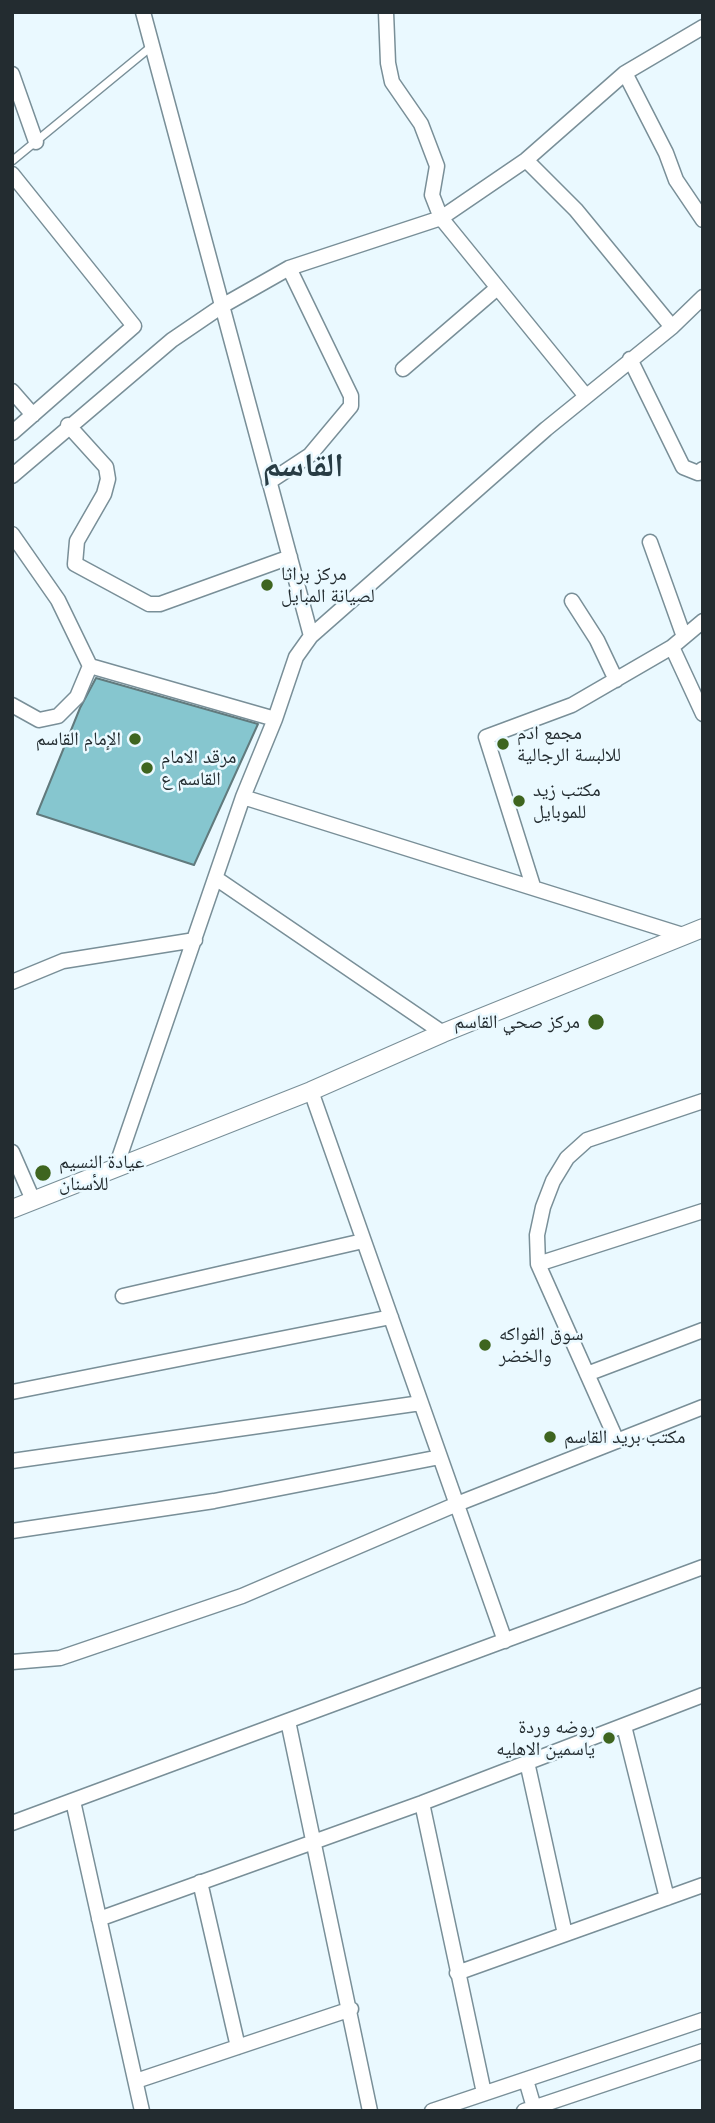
<!DOCTYPE html>
<html>
<head>
<meta charset="utf-8">
<style>
	body { margin:0 }
	#map { position:relative; width:715px; height:2123px; overflow:hidden; background:#eaf9ff; font-family:Montserrat,sans-serif }
	canvas { display:block }
	.frame { position:absolute; inset:0; border:14px solid #232c30; pointer-events:none }
</style>
</head>
<body>
<div id="map">
<canvas width="715" height="2123"></canvas>
<div class="frame"></div>
</div>
<script>
const g = document.querySelector('canvas').getContext('2d');
g.lineJoin = 'round';
function fillPath(path, color) {
  g.fillStyle = color;
  g.fill(path, 'evenodd');
}
function toPath(rows) {
  const path = new Path2D();
  for (const r of rows) {
    path.moveTo(r[0], r[1]);
    for (let i = 2; i < r.length; i += 2) path.lineTo(r[i], r[i + 1]);
  }
  return path;
}
function strokePath(path, color, width, dash) {
  g.strokeStyle = color;
  g.lineWidth = width;
  g.lineCap = dash ? 'butt' : 'round';
  g.setLineDash(dash || []);
  g.stroke(path);
}
function label(font, color, halo, rows, align = 'center') {
  g.font = font + ' Montserrat,"Noto Naskh Arabic",sans-serif';
  g.lineWidth = 5;
  g.setLineDash([]);
  g.textBaseline = 'middle';
  g.strokeStyle = halo;
  g.fillStyle = color;
  for (const [text, x, y, turn = 0] of rows) {
    g.save();
    g.translate(x, y);
    g.rotate((+turn || 0) * Math.PI / 180);
    g.textAlign = isNaN(turn) ? turn : align;
    if (halo) g.strokeText(text, 0, 0);
    g.fillText(text, 0, 0);
    g.restore();
  }
}
const building = toPath([
	[96,678,258,724,194,865,37,814,80,708,96,678]
]);
fillPath(building, '#86c6cf');
strokePath(building, '#617a7d', 2);
const service = toPath([
	[12,161,152,46]
]);
const minor = toPath([
	[143,12,311,636],
	[386,12,388,63,392,82,421,124,437,166,432,195,441,218,585,395],
	[625,73,666,153,676,180,703,220],
	[12,74,36,142],
	[526,160,576,210,672,327],
	[12,174,134,326,12,433],
	[630,359,683,467,698,473,703,469],
	[403,369,496,289],
	[12,391,33,415],
	[68,425,106,467,108,479,104,494,77,541,75,564,149,604,160,604,290,557],
	[12,476,172,340,222,306,289,268,441,218,526,160,625,73,703,27],
	[269,482,310,455,351,406,351,396,289,268],
	[12,534,58,600,90,666,77,697,58,716,39,720,12,705],
	[650,542,684,637],
	[572,601,597,640,616,680],
	[672,647,703,714],
	[90,666,275,719],
	[243,797,686,936],
	[217,879,443,1033],
	[533,886,486,737,572,705,672,647,703,621],
	[12,982,63,961,195,940],
	[311,1091,505,1641],
	[12,1152,33,1200],
	[116,1167,243,797,275,719,296,657,311,636,546,429,672,327,703,297],
	[538,1264,703,1211],
	[123,1296,363,1241],
	[587,1374,703,1330],
	[12,1392,391,1317],
	[617,1441,538,1264,537,1235,543,1207,553,1181,567,1158,587,1140,703,1101],
	[12,1461,421,1403],
	[12,1531,214,1501,440,1457],
	[12,1662,60,1658,242,1596,457,1504,703,1407],
	[288,1721,370,2111],
	[624,1726,667,1898],
	[527,1762,565,1934],
	[73,1801,142,2111],
	[422,1803,484,2093],
	[12,1823,703,1567],
	[200,1882,238,2047],
	[99,1919,422,1803,703,1695],
	[457,1973,703,1885],
	[526,2080,535,2111],
	[136,2081,351,2009],
	[432,2111,703,2020],
	[524,2111,703,2051]
]);
const tertiary = toPath([
	[12,1209,311,1091,443,1033,703,928]
]);
strokePath(service, '#798f98', 10);
strokePath(minor, '#798f98', 17);
strokePath(tertiary, '#798f98', 20);
strokePath(service, '#fff', 7);
strokePath(minor, '#fff', 14);
strokePath(tertiary, '#fff', 18);
for (const [x, y, r, color] of [
	[267,585,7,"#3e651f"],
	[135,739,7,"#3e651f"],
	[503,744,7,"#3e651f"],
	[147,768,7,"#3e651f"],
	[519,801,7,"#3e651f"],
	[596,1022,9,"#3e651f"],
	[43,1173,9,"#3e651f"],
	[485,1345,7,"#3e651f"],
	[550,1437,7,"#3e651f"],
	[609,1738,7,"#3e651f"]
]) {
  const dot = new Path2D();
  dot.arc(x, y, r, 0, 2 * Math.PI);
  g.fillStyle = color;
  g.fill(dot);
  strokePath(dot, '#eaf9ff', 2.5);
}
label('19px', '#232c30', '#eaf9ff', [
	["مركز براثا",281,574],
	["لصيانة المبايل",281,596],
	["مجمع ادم",517,733],
	["للالبسة الرجالية",517,755],
	["الإمام القاسم",121,739,"right"],
	["مرقد الامام",161,757],
	["القاسم ع",161,779],
	["مكتب زيد",533,790],
	["للموبايل",533,812],
	["مركز صحي القاسم",580,1022,"right"],
	["عيادة النسيم",59,1162],
	["للأسنان",59,1184],
	["سوق الفواكه",499,1334],
	["والخضر",499,1356],
	["مكتب بريد القاسم",564,1437],
	["روضه وردة",595,1727,"right"],
	["ياسمين الاهليه",595,1749,"right"]
], 'left');
label('bold 33px', '#283c44', '#eaf9ff', [
	["القاسم",303,466]
]);
</script>
</body>
</html>
